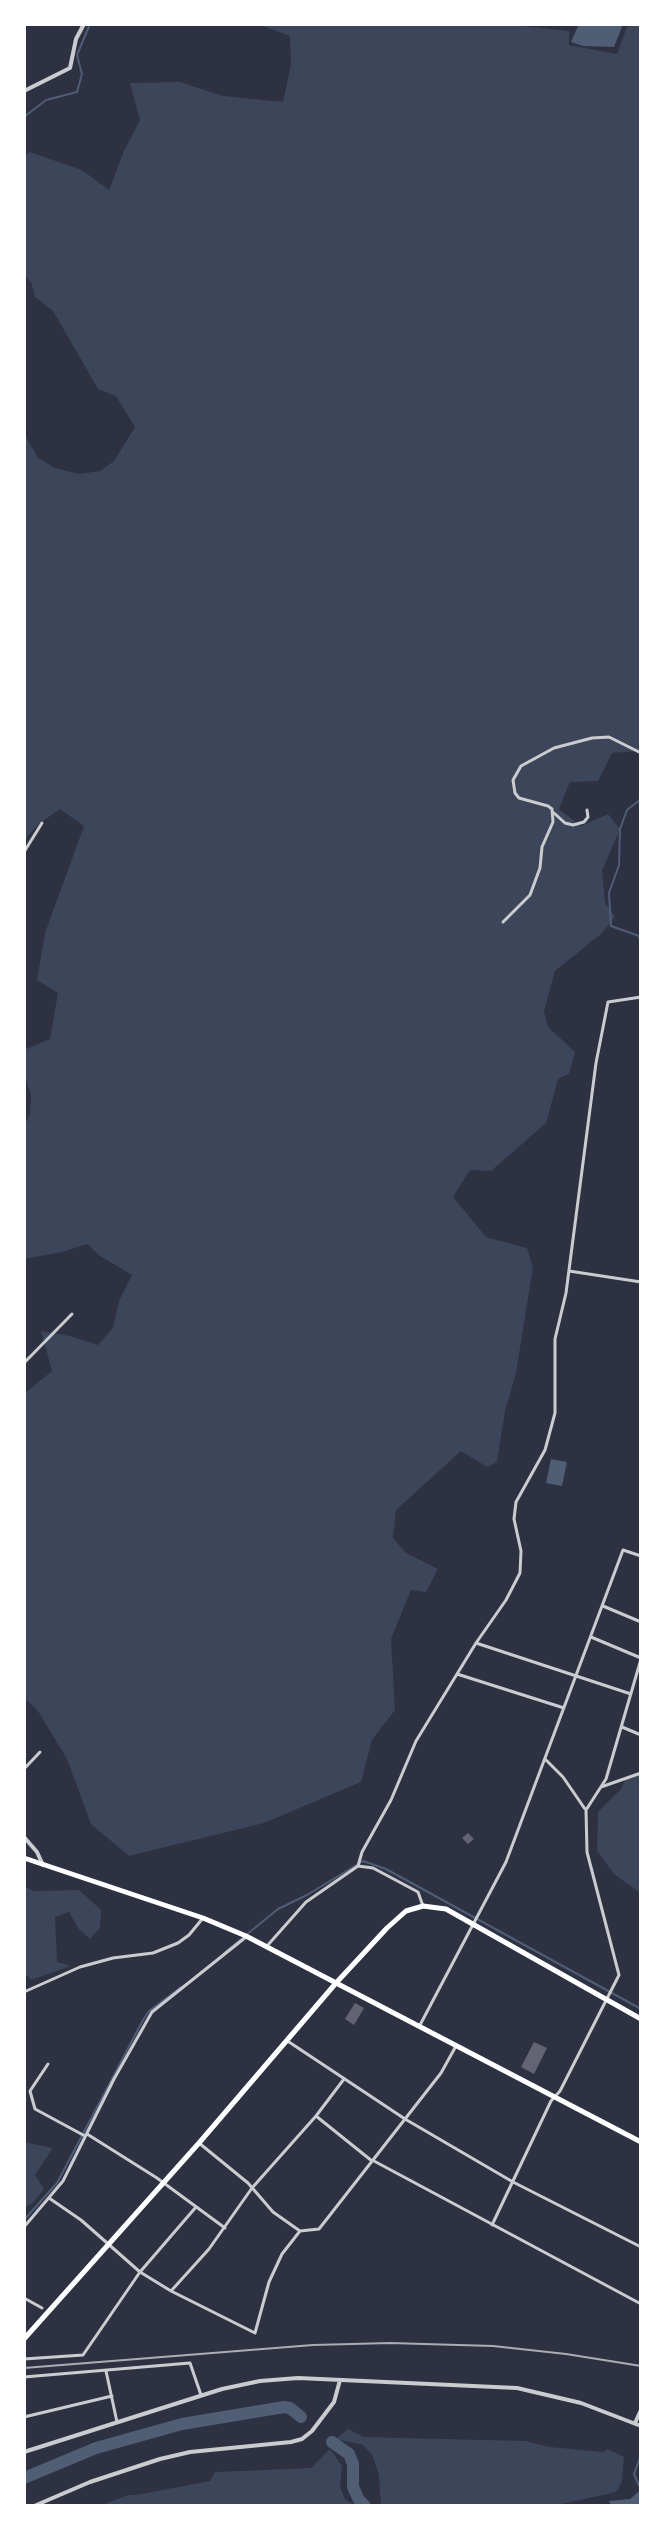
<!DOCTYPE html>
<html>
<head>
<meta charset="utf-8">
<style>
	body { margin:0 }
	#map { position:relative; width:665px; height:2530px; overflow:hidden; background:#2d3142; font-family:Lato,sans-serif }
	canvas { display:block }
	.frame { position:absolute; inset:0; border:26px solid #fff; pointer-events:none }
</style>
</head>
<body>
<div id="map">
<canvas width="665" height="2530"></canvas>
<div class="frame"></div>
</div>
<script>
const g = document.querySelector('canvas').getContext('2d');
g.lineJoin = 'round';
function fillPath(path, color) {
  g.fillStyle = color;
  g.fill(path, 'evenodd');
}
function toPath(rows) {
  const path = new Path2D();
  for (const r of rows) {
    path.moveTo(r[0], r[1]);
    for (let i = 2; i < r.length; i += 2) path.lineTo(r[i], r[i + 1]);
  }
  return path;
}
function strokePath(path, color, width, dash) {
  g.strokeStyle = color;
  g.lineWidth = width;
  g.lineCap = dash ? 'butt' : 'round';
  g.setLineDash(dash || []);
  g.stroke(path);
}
fillPath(toPath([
	[258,24,505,24,569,31,569,45,617,54,628,24,641,24,641,751,612,753,598,781,570,782,559,809,581,826,608,814,620,829,602,871,605,903,615,917,601,934,555,971,544,1011,548,1027,575,1052,569,1074,558,1079,546,1123,491,1171,470,1170,453,1197,486,1237,527,1248,533,1267,516,1373,505,1411,497,1462,487,1467,461,1451,396,1510,393,1538,406,1553,438,1569,426,1592,411,1590,391,1639,395,1710,372,1740,361,1782,264,1823,129,1856,91,1824,67,1759,38,1711,24,1697,24,1394,52,1371,41,1331,70,1336,98,1345,113,1328,119,1301,132,1275,100,1256,87,1244,62,1252,24,1259,24,1127,30,1114,31,1095,24,1074,24,1050,50,1039,58,993,37,980,45,933,84,826,60,809,40,823,24,840,24,433,38,458,55,468,79,474,100,471,114,461,135,427,116,396,98,389,53,311,35,297,31,282,24,275,24,155,30,152,82,170,109,190,124,151,140,120,130,83,180,82,223,96,283,102,291,64,290,36],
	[641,1773,641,1893,615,1875,597,1851,598,1812,621,1789,626,1777],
	[24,1886,34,1891,79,1890,101,1910,100,1928,90,1939,78,1928,69,1912,55,1917,57,1962,71,1966,31,1980,24,1972],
	[24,2142,53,2148,35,2175,44,2189,32,2204,24,2207],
	[348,2429,364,2437,526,2441,550,2447,603,2452,607,2449,624,2457,622,2481,617,2491,612,2493,552,2506,381,2506,379,2475,372,2455,363,2445,336,2439],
	[330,2449,342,2466,340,2487,345,2499,356,2506,99,2506,128,2495,136,2495,210,2481,215,2472,311,2468]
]), '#3c4559');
fillPath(toPath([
	[579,24,619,24,622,27,614,47,583,46,571,42],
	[551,1459,567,1462,562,1486,546,1483],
	[638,2492,641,2492,641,2506,611,2506,609,2501,630,2499]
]), '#4f5d75');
strokePath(toPath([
	[24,117,46,100,77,92,82,74,77,55,90,24],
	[641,799,627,810,620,829,619,865,609,893,611,926,639,936,641,942],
	[224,1953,278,1909,307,1895,363,1861,386,1869,641,2009],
	[24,2220,57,2183,143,2020,149,2011,181,1987],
	[640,2458,634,2474,641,2490]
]), '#4f5d75', 2);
strokePath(toPath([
	[332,2442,349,2454,353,2464,353,2487,359,2500,365,2506],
	[24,2478,96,2448,182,2424,284,2407,290,2408,301,2417]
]), '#4f5d75', 12);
fillPath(toPath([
	[468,1833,474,1839,468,1844,462,1838],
	[355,2003,364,2008,354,2025,345,2019],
	[534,2042,547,2048,534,2074,521,2067]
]), '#626471');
strokePath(toPath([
	[554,813,565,823,573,825,584,822,588,817,587,810],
	[24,852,42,823],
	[503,922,530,895,540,868,542,847,553,822,552,809,548,806,519,798,515,793,513,780,521,766,554,748,592,738,609,737,641,753],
	[569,1271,641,1282],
	[24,1363,72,1314],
	[603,1606,641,1622],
	[591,1637,641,1658],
	[476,1643,631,1694],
	[457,1674,564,1708],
	[622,1727,641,1735],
	[545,1759,563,1777,585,1809],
	[24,1769,40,1752],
	[601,1787,641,1773],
	[358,1866,362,1852,391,1800,416,1741,476,1643,506,1600,520,1573,521,1551,514,1519,516,1502,545,1450,555,1413,555,1339,566,1293,596,1063,608,1002,641,997],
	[267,1946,306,1902,358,1866,373,1868,418,1892,423,1906],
	[24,1992,80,1967,113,1958,153,1953,178,1943,189,1935,203,1918],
	[420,2025,506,1862,623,1550,641,1556],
	[289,2042,405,2119,513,2182,641,2247],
	[48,2064,30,2091,35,2109,85,2136],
	[316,2116,372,2161],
	[87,2134,157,2178,225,2228],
	[199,2143,248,2183,273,2212,300,2231],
	[374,2161,641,2304],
	[49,2198,81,2220,140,2272,171,2291,255,2333,269,2282,282,2254,300,2231,319,2229,441,2073,456,2046],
	[492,2225,551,2101,560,2091,619,1975,587,1852,586,1810,606,1779,641,1659],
	[24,2227,63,2181,114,2079,152,2012,246,1937],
	[171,2291,209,2249,252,2188,316,2116,344,2079],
	[24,2298,42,2308],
	[24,2359,83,2355,140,2272,196,2207],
	[106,2371,117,2422],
	[24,2377,190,2363,201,2395],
	[24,2417,112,2396]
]), '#caccd0', 3);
strokePath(toPath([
	[24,91,70,68,76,39,84,24],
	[24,1837,37,1852,43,1865],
	[635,2423,641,2410],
	[24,2452,222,2389,260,2381,298,2378,517,2388,581,2403,641,2426],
	[34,2506,90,2482,160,2459,190,2452,291,2442,302,2439,312,2431,334,2402,340,2380]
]), '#caccd0', 4);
strokePath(toPath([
	[24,1858,203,1918,246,1936,641,2142],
	[24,2339,199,2143,336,1983,387,1928,406,1911,423,1906,446,1909,641,2019]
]), '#fff', 5);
strokePath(toPath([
	[24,2368,313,2345,390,2343,493,2346,566,2354,641,2366]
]), '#abadb3', 2);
</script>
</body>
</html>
